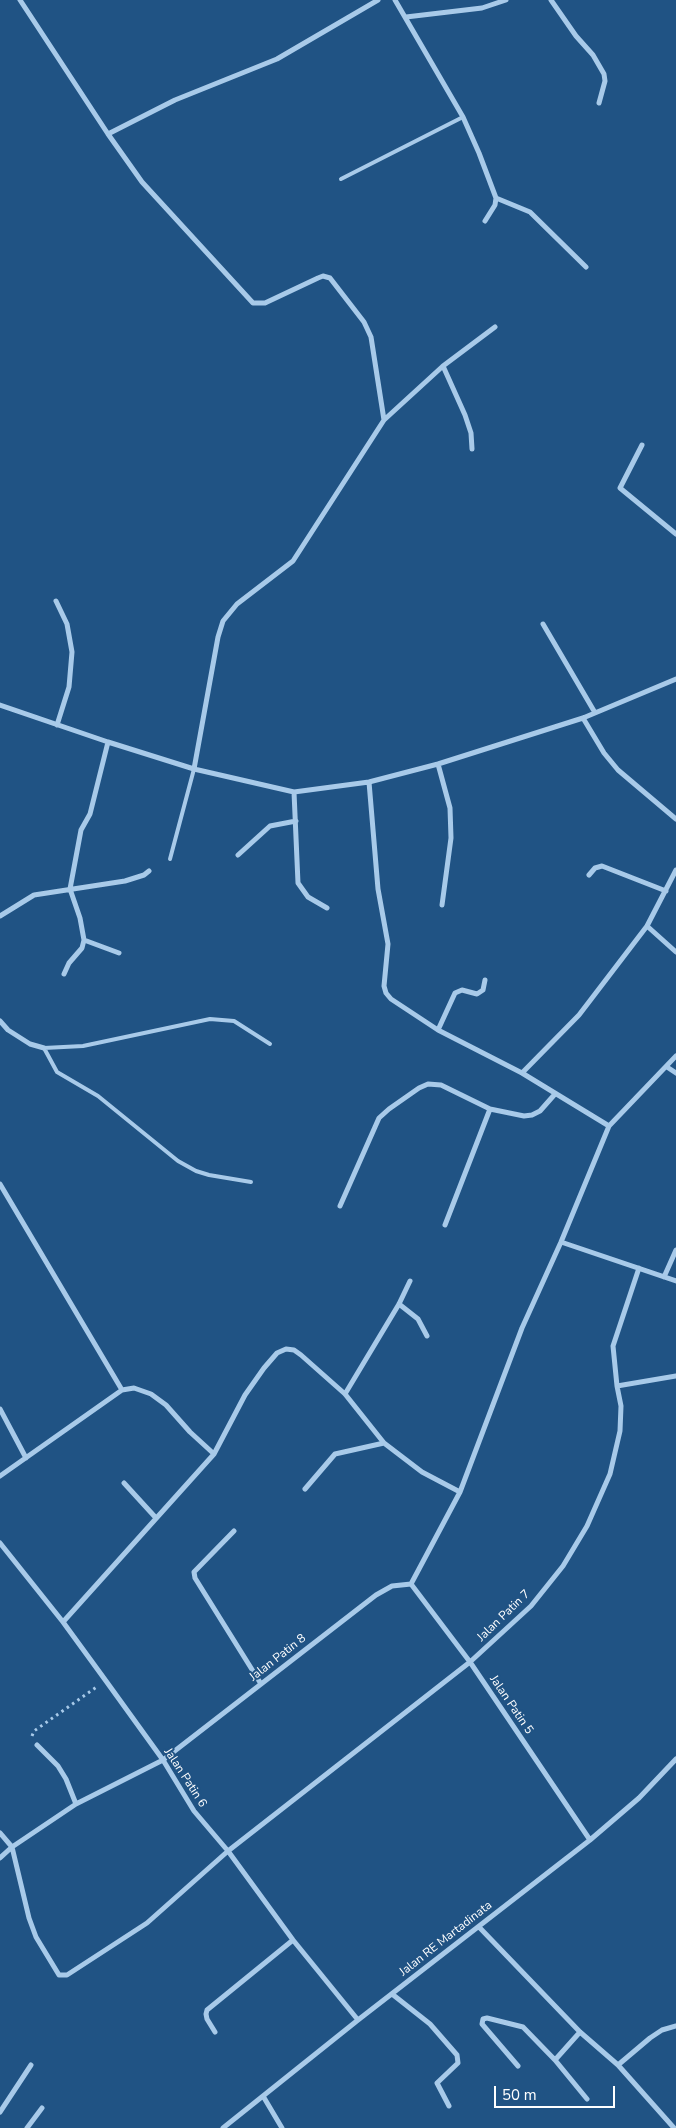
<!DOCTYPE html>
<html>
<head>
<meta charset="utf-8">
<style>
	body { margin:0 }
	#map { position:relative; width:676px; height:2128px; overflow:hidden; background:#205384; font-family:"Nunito Sans",sans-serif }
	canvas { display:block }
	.scale { position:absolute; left:494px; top:2086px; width:121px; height:22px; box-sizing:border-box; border:2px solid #fff; border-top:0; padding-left:6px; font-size:15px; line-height:18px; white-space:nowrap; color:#fff; -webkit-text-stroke:4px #205384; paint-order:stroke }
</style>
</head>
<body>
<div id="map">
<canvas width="676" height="2128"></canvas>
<div class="scale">50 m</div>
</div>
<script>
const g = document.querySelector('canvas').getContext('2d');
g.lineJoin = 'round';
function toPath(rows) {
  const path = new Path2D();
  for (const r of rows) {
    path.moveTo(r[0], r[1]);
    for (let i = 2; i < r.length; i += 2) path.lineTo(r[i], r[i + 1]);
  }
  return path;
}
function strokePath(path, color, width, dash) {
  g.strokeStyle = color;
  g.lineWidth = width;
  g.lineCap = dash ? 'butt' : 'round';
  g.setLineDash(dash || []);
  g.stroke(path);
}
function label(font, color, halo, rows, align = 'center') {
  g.font = font + ' "Nunito Sans",sans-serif';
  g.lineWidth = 4;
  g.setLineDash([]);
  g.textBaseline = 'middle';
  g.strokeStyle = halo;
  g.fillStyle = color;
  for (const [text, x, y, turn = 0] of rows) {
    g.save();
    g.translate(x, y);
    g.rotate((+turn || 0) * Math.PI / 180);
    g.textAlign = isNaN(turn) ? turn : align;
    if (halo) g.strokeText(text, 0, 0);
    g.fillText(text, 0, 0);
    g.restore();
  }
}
strokePath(toPath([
	[32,1736,34,1731,98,1686]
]), '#a8cae9', 3, [2.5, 4]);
strokePath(toPath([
	[341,179,463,117],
	[170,859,194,769],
	[251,1182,209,1175,196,1171,178,1161,98,1096,57,1072,44,1048,83,1046,210,1019,234,1021,270,1044]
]), '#a8cae9', 4);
strokePath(toPath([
	[20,0,108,134,142,182,253,303,265,303,318,278,323,276,330,278,364,322,371,337,384,420],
	[395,0,463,117,479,153,496,198,495,205,485,221],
	[551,0,576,36,593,55,604,74,605,81,599,103],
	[406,17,482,8,506,0],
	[108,134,175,100,277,59,378,0],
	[496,198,530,212,586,267],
	[443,366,465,415,471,433,472,449],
	[642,445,620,488,676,534],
	[56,601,67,624,72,652,69,687,57,725],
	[543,624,594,711],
	[0,705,108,742,194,769,294,792,369,782,438,764,583,718,676,679],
	[583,718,604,753,618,770,676,819],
	[438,764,450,808,451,838,442,905],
	[194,769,218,637,223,621,237,604,293,561,384,420,443,366,495,327],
	[369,782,378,889,388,944,384,986,386,993,391,999,438,1030,522,1073,609,1126],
	[294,792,298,883,308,897,327,908],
	[238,855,270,826,296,821],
	[676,870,647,926,676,952],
	[589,875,595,868,602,866,666,891],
	[0,916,34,895,125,881,144,875,149,871],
	[84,940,119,953],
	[64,974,69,963,82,948,84,940,80,918,70,889,81,830,90,814,108,742],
	[0,1021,8,1030,30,1044,44,1048],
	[438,1030,455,993,462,990,477,994,483,990,485,980],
	[667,1067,676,1073],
	[522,1073,579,1015,647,926],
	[0,1184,122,1390],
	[340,1206,379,1118,389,1109,419,1088,428,1084,441,1085,490,1109,524,1116,532,1115,540,1111,555,1094],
	[445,1225,490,1109],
	[561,1242,676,1281],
	[664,1277,676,1250],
	[399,1304,418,1319,427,1336],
	[617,1386,676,1376],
	[345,1394,399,1304,410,1281],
	[0,1409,26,1458],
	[0,1476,122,1390,134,1388,151,1394,166,1405,190,1432,214,1454],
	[124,1483,156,1518],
	[305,1489,335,1454,384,1443],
	[234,1531,194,1572,195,1578,261,1684],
	[0,1543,63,1622,106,1681,163,1760,194,1811,228,1851,293,1940,358,2020],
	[411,1584,460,1492,522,1328,561,1242,609,1126,676,1056],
	[411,1584,470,1662,590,1840],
	[63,1622,214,1454,245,1395,264,1368,277,1353,286,1349,294,1350,301,1355,345,1394,384,1443,422,1472,460,1492],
	[37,1745,58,1766,66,1779,76,1804],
	[0,1833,12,1847,29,1918,36,1937,59,1975,67,1975,147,1923,228,1851,470,1662,531,1606,563,1566,587,1526,610,1474,620,1431,621,1406,617,1386,613,1346,639,1268],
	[0,1858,12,1847,76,1804,163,1760,376,1595,392,1586,411,1584],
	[479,1927,580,2032,618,2065,674,2128],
	[392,1994,430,2024,457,2055,458,2063,437,2083,449,2106],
	[215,2032,207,2019,206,2014,207,2010,293,1940],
	[555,2060,580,2032],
	[618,2065,650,2038,662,2030,676,2026],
	[518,2066,482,2024,483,2019,487,2018,523,2027,555,2060,587,2099],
	[263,2096,282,2128],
	[0,2112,31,2065],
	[27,2128,42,2108],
	[223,2128,358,2020,590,1840,639,1798,676,1759]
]), '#a8cae9', 5);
label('12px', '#fff', '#205384', [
	["Jalan Patin 7",504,1616,-44],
	["Jalan Patin 8",278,1658,-38],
	["Jalan Patin 5",511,1705,56],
	["Jalan Patin 6",185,1778,57],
	["Jalan RE Martadinata",446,1939,-38]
]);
</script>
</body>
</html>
